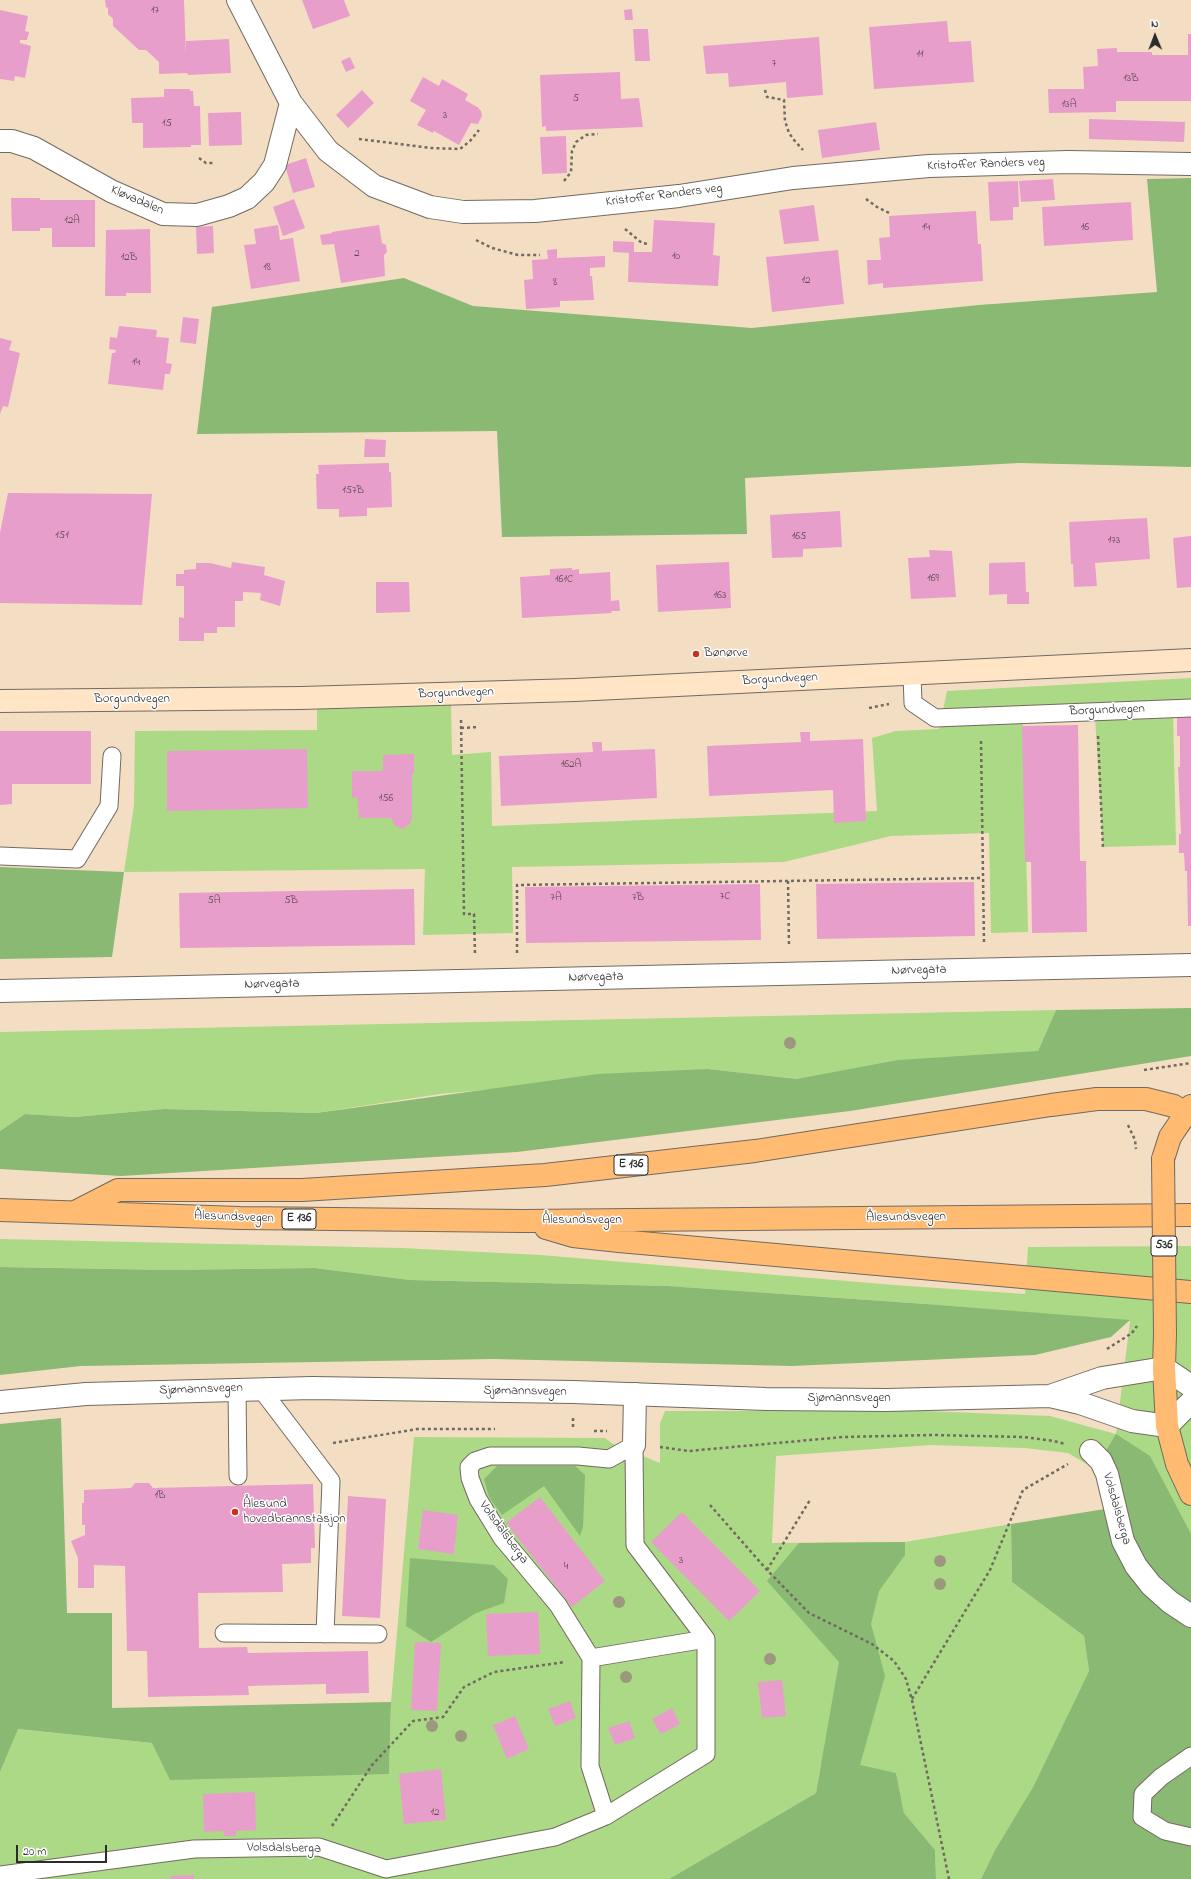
<!DOCTYPE html>
<html>
<head>
<meta charset="utf-8">
<style>
	body { margin:0 }
	#map { position:relative; width:1191px; height:1879px; overflow:hidden; background:#f4dec3; font-family:"Indie Flower",sans-serif }
	canvas { display:block }
	.north { position:absolute; left:1135px; top:16px; width:40px; height:40px; -webkit-text-stroke:3px #fff; paint-order:stroke; rotate:359deg; font-size:11px; font-weight:700; line-height:16px; text-align:center; color:#2b2b2b }
	.north::after { content:''; display:block; margin:auto; width:14px; height:18px; background:#2b2b2b; clip-path:polygon(50% 0,100% 100%,50% 72%,0 100%) }
	.scale { position:absolute; left:16px; top:1845px; width:91px; height:18px; box-sizing:border-box; border:2px solid #2b2b2b; border-top:0; padding-left:5px; font-size:12px; line-height:14px; white-space:nowrap; color:#2b2b2b; -webkit-text-stroke:3px #fff; paint-order:stroke }
</style>
</head>
<body>
<div id="map">
<canvas width="1191" height="1879"></canvas>
<div class="north">N</div>
<div class="scale">20 m</div>
</div>
<script>
const g = document.querySelector('canvas').getContext('2d');
g.lineJoin = 'round';
function fillPath(path, color) {
  g.fillStyle = color;
  g.fill(path, 'evenodd');
}
function toPath(rows) {
  const path = new Path2D();
  for (const r of rows) {
    path.moveTo(r[0], r[1]);
    for (let i = 2; i < r.length; i += 2) path.lineTo(r[i], r[i + 1]);
  }
  return path;
}
function strokePath(path, color, width, dash) {
  g.strokeStyle = color;
  g.lineWidth = width;
  g.lineCap = dash ? 'butt' : 'round';
  g.setLineDash(dash || []);
  g.stroke(path);
}
function label(font, color, halo, rows, align = 'center') {
  g.font = font + ' "Indie Flower",sans-serif';
  g.lineWidth = 3;
  g.setLineDash([]);
  g.textBaseline = 'middle';
  g.strokeStyle = halo;
  g.fillStyle = color;
  for (const [text, x, y, turn = 0] of rows) {
    g.save();
    g.translate(x, y);
    g.rotate((+turn || 0) * Math.PI / 180);
    g.textAlign = isNaN(turn) ? turn : align;
    if (halo) g.strokeText(text, 0, 0);
    g.fillText(text, 0, 0);
    g.restore();
  }
}
fillPath(toPath([
	[1191,678,1191,712,1173,712,1176,845,1103,847,1095,717,1023,719,1028,932,991,933,989,833,891,836,784,862,512,867,513,933,423,935,425,869,124,872,134,805,135,731,317,730,317,707,451,705,452,755,491,752,492,826,877,811,872,738,896,731,939,729,947,691],
	[1056,1010,1038,1051,797,1079,708,1069,440,1094,316,1113,164,1109,75,1117,25,1114,0,1131,0,1032],
	[0,1239,402,1248,541,1255,894,1285,1025,1294,1028,1247,1191,1246,1191,1534,1095,1469,1068,1453,1024,1448,931,1445,776,1456,772,1543,905,1542,1011,1524,1012,1582,1084,1636,1089,1671,1033,1787,995,1850,981,1879,936,1879,935,1850,904,1813,896,1773,821,1764,816,1793,669,1879,0,1879,0,1772,17,1729,152,1743,389,1774,391,1702,414,1437,605,1438,613,1444,660,1463,660,1423,665,1411,924,1411,1050,1416,1116,1434,1130,1321,926,1304,668,1286,410,1280,315,1268,170,1270,0,1267]
]), '#acd986');
fillPath(toPath([
	[1191,178,1191,467,1019,463,745,478,747,534,502,537,497,431,197,434,212,307,404,278,473,306,752,328,979,305,1157,292,1147,179],
	[0,867,124,872,112,957,0,959],
	[1191,1008,1191,1056,850,1111,517,1152,121,1176,0,1169,0,1131,25,1114,75,1117,164,1109,316,1113,598,1074,708,1069,797,1079,898,1060,1038,1051,1056,1010],
	[0,1267,170,1270,315,1268,410,1280,668,1286,926,1304,1130,1320,1111,1337,1035,1355,792,1366,493,1359,81,1366,0,1375],
	[61,1418,67,1613,112,1613,112,1708,391,1702,389,1774,170,1780,152,1743,18,1729,0,1772,0,1424],
	[1116,1434,1150,1456,1191,1534,1191,1879,981,1879,995,1850,1033,1787,1089,1671,1084,1636,1012,1582,1011,1524,1105,1509,1095,1469],
	[497,1466,575,1466,585,1475,583,1527,580,1536,544,1486,502,1515,489,1497,484,1479],
	[905,1542,905,1555,879,1591,871,1624,885,1676,860,1765,896,1773,904,1813,935,1850,936,1879,669,1879,816,1793,839,1662,767,1581,799,1543],
	[410,1558,494,1565,508,1579,504,1603,476,1613,431,1642,406,1626]
]), '#89b973');
fillPath(toPath([
	[105,0,184,0,186,55,186,41,229,39,231,73,188,75,187,73,159,74,159,62,146,50,139,50,113,26,113,19,108,14,108,7,106,8],
	[302,0,344,0,350,16,313,29],
	[632,9,633,20,625,20,624,10],
	[0,10,28,16,25,31,29,32,27,40,20,40,20,43,31,46,25,78,15,76,14,81,0,79],
	[947,21,949,42,971,41,974,82,874,89,869,27],
	[633,29,648,29,650,61,635,61],
	[1188,34,1191,34,1191,101,1116,101,1116,112,1049,113,1048,89,1084,89,1083,67,1098,66,1097,49,1117,48,1117,52,1152,52,1152,55,1188,55],
	[819,37,823,95,787,98,786,82,729,87,728,73,706,74,703,46],
	[350,57,355,68,346,72,341,61],
	[620,72,621,99,639,98,643,127,546,131,546,126,542,127,540,75],
	[423,77,439,86,442,79,468,94,465,100,479,108,479,109,481,111,482,116,478,124,471,123,459,145,434,131,433,133,417,125,426,110,410,101],
	[164,89,190,89,190,91,193,91,194,106,200,106,201,145,191,145,191,147,143,148,143,123,132,123,131,98,164,97],
	[362,90,374,103,348,128,336,115],
	[241,112,242,145,209,146,208,113],
	[1089,119,1185,122,1184,142,1089,139],
	[876,122,880,150,822,158,818,130],
	[566,136,567,173,542,174,540,137],
	[306,158,315,187,293,193,285,165],
	[1053,179,1055,200,1021,202,1019,181],
	[1018,181,1019,207,1013,207,1013,220,990,221,988,182],
	[11,198,40,198,40,200,95,200,95,247,52,247,52,228,40,228,40,231,12,231],
	[294,199,305,228,283,236,273,207],
	[1131,202,1133,240,1044,246,1042,207],
	[814,205,819,241,784,244,779,210],
	[976,211,978,244,981,244,983,281,883,288,883,283,868,285,867,260,881,260,879,238,890,237,889,216],
	[654,220,715,223,713,255,720,256,718,286,628,282,629,253,613,252,613,241,634,242,634,252,652,252],
	[278,225,280,240,293,238,300,281,251,289,244,245,256,244,254,229],
	[379,225,382,243,386,245,387,252,384,255,385,276,341,283,334,244,322,245,320,235,332,233,332,232],
	[213,226,214,253,197,254,196,227],
	[150,229,151,293,126,293,126,296,105,296,106,230],
	[557,249,557,258,605,256,605,267,590,268,590,276,592,276,594,300,560,301,560,307,526,309,524,280,533,279,532,260,548,259,547,250],
	[838,250,844,304,772,312,766,257],
	[183,317,199,319,196,344,180,342],
	[119,326,157,330,156,337,169,338,166,363,172,364,170,374,165,374,163,390,108,384,112,353,115,353,116,350,109,349,110,337,117,338],
	[0,338,12,341,9,350,20,353,8,407,3,406,0,414],
	[365,439,386,440,385,457,364,457],
	[389,463,389,472,391,472,392,507,367,508,367,516,339,517,339,509,317,509,316,474,319,474,318,465],
	[8,493,152,494,142,605,0,603,0,533],
	[840,511,842,547,803,549,803,557,772,558,770,515],
	[1147,518,1150,559,1095,563,1097,586,1074,587,1073,564,1071,564,1069,522],
	[1191,536,1191,587,1177,588,1173,538],
	[929,550,952,551,956,597,911,599,908,558,930,557],
	[232,562,265,567,264,575,285,581,280,606,260,600,261,593,243,592,243,601,235,601,235,627,217,627,217,633,204,633,204,641,179,641,179,617,184,618,184,586,176,586,176,574,184,574,184,570,196,569,196,563,210,563,231,568],
	[729,562,731,608,658,612,656,565],
	[1025,562,1026,592,1029,592,1029,604,1007,604,1007,594,989,595,989,563],
	[572,568,572,570,579,569,579,574,610,572,611,601,619,600,620,611,611,611,612,613,522,618,520,577,550,575,550,569],
	[376,582,409,582,410,612,376,613],
	[1191,717,1191,926,1188,926,1187,871,1185,871,1184,853,1179,853,1179,834,1181,834,1178,767,1180,767,1180,736,1177,736,1177,718],
	[1078,725,1080,861,1086,861,1087,932,1032,933,1031,862,1025,862,1022,726],
	[0,731,91,731,91,784,12,784,12,804,0,805],
	[800,732,810,732,810,741,863,739,866,821,834,823,833,790,709,796,707,746,801,742],
	[592,742,602,742,602,751,655,749,657,798,501,806,499,756,593,752],
	[307,749,308,808,167,811,167,751],
	[414,754,414,774,412,774,412,817,410,824,402,829,395,826,391,818,359,818,357,797,352,798,352,771,383,771,383,755],
	[974,882,975,936,817,939,816,884],
	[760,884,761,940,526,943,525,887],
	[414,889,415,945,180,948,179,893],
	[135,1483,149,1483,153,1488,313,1484,315,1548,311,1548,311,1563,282,1564,283,1592,198,1593,199,1648,247,1647,248,1653,368,1651,369,1693,326,1694,326,1684,248,1686,249,1695,148,1697,147,1651,127,1651,125,1566,94,1565,94,1588,78,1588,78,1558,71,1541,85,1535,85,1525,82,1525,82,1503,84,1503,84,1490,131,1488],
	[348,1496,386,1499,380,1618,342,1616],
	[540,1497,605,1581,572,1607,506,1523],
	[423,1510,458,1515,454,1554,418,1549],
	[682,1512,760,1591,729,1621,651,1542],
	[538,1612,540,1654,488,1656,486,1614],
	[415,1642,441,1643,437,1711,411,1710],
	[782,1680,786,1716,762,1718,758,1682],
	[570,1701,576,1718,555,1726,548,1709],
	[672,1708,680,1724,661,1734,652,1719],
	[515,1716,529,1749,507,1759,493,1725],
	[629,1721,635,1738,615,1745,608,1728],
	[441,1769,446,1820,404,1824,399,1774],
	[255,1792,256,1830,236,1831,236,1836,224,1836,224,1831,204,1832,203,1794],
	[194,1875,194,1879,171,1879,171,1876]
]), '#e89eca');
const service = toPath([
	[912,674,913,703,935,718,1191,708],
	[0,856,77,859,109,806,112,756],
	[237,1389,238,1476],
	[261,1389,331,1481,325,1634],
	[224,1633,378,1634],
	[1191,1756,1161,1777,1143,1794,1142,1817,1165,1831,1191,1837],
	[606,1816,706,1754,706,1639],
	[0,1875,194,1849,319,1847,386,1869,555,1837,606,1816,590,1766,591,1658,558,1605,502,1538,478,1499,470,1478,469,1467,475,1461,490,1456,578,1456,609,1459,634,1445,635,1545,706,1639,591,1658]
]);
const minor = toPath([
	[238,0,291,103,328,151,374,186,430,207,463,212,535,211,679,196,793,178,929,166,1068,162,1191,164],
	[0,141,12,141,34,148,111,191,163,214,197,215,229,206,247,198,264,182,275,165,291,103],
	[1164,1368,1191,1386],
	[634,1445,635,1394],
	[1091,1451,1101,1461,1107,1474,1123,1541,1136,1566,1151,1585,1170,1602,1191,1616]
]);
const tertiary = toPath([
	[0,991,1191,965],
	[1050,1396,1102,1378,1164,1368],
	[0,1402,86,1394,312,1388,573,1392,766,1399,887,1400,1050,1396,1080,1403,1132,1421,1167,1426,1191,1402]
]);
const secondary = toPath([
	[0,701,301,698,575,690,1191,660]
]);
const primary = toPath([
	[1163,1159,1170,1137,1191,1106],
	[1165,1334,1164,1368,1167,1426,1177,1464,1191,1494]
]);
const trunk = toPath([
	[0,1210,240,1218,522,1221,1191,1215],
	[77,1211,118,1190,302,1190,545,1175,755,1151,1051,1105,1097,1099,1146,1099,1174,1106,1186,1113],
	[546,1228,573,1236,619,1241,1191,1292]
]);
strokePath(service, '#716a60', 19);
strokePath(minor, '#716a60', 24);
strokePath(tertiary, '#716a60', 24);
strokePath(secondary, '#716a60', 24);
strokePath(primary, '#716a60', 24);
strokePath(trunk, '#716a60', 24);
strokePath(toPath([
	[765,90,767,97,784,100,785,121,789,133,794,140,803,150],
	[359,139,431,148,460,149,470,141,479,130],
	[199,158,206,163,214,163],
	[564,181,571,172,572,151,576,142,586,135,598,134],
	[866,199,877,207,891,214],
	[625,229,642,243,649,244],
	[476,240,492,248,518,255,540,255],
	[869,708,889,704],
	[461,720,464,914,474,914,475,954],
	[461,728,479,727],
	[1098,736,1103,849],
	[981,741,984,942],
	[788,881,789,947],
	[517,953,517,885,983,878],
	[1144,1070,1191,1063],
	[1128,1125,1135,1140,1136,1149],
	[1107,1349,1132,1333],
	[573,1418,573,1430],
	[594,1431,607,1431],
	[333,1443,417,1429,495,1429],
	[660,1447,689,1451,843,1437,933,1435,1024,1437,1054,1441,1065,1444],
	[710,1505,767,1570,809,1613,872,1644,894,1661,906,1679,912,1700,949,1879],
	[767,1570,810,1500],
	[912,1699,990,1570,1023,1490,1068,1464],
	[332,1826,372,1765,413,1721,443,1717,464,1687,494,1672,565,1662]
]), '#716a60', 2.5, [3, 3]);
strokePath(service, '#fff', 17);
strokePath(minor, '#fff', 22);
strokePath(tertiary, '#fff', 22);
strokePath(secondary, '#ffe4c6', 22);
strokePath(primary, '#febb71', 22);
strokePath(trunk, '#febb71', 22);
const primaryBridge = toPath([
	[1163,1159,1165,1334]
]);
strokePath(primaryBridge, '#716a60', 24, []);
strokePath(toPath([
	[1132,1333,1137,1326]
]), '#716a60', 2.5, [3, 3]);
strokePath(primaryBridge, '#febb71', 22);
g.fillStyle = '#9b987e';
for (const [x, y] of [
	[790,1043],
	[940,1561],
	[940,1584],
	[619,1602],
	[770,1659],
	[626,1677],
	[432,1726],
	[461,1736]
]) {
  g.beginPath();
  g.arc(x, y, 6, 0, 2 * Math.PI);
  g.fill();
}
for (const [x, y, r, color] of [
	[696,654,4,"#c8321e"],
	[235,1512,4,"#c8321e"]
]) {
  const dot = new Path2D();
  dot.arc(x, y, r, 0, 2 * Math.PI);
  g.fillStyle = color;
  g.fill(dot);
  strokePath(dot, '#fff', 1.5);
}
label('11px', '#5a4853', null, [
	["17",155,11],
	["11",920,55],
	["7",774,64],
	["13B",1131,79],
	["5",576,99],
	["13A",1069,105],
	["3",445,116],
	["15",167,124],
	["12A",72,221],
	["14",926,228],
	["16",1085,228],
	["2",357,254],
	["10",676,257],
	["12B",129,258],
	["18",267,268],
	["12",806,281],
	["8",555,283],
	["14",136,363],
	["157B",353,491],
	["151",62,536],
	["165",799,537],
	["173",1114,541],
	["169",933,579],
	["161C",564,580],
	["163",720,596],
	["162A",571,765],
	["156",386,799],
	["7C",725,897],
	["7A",556,898],
	["7B",638,898],
	["5A",214,901],
	["5B",291,901],
	["1B",160,1496],
	["3",681,1561],
	["4",566,1567],
	["12",435,1813]
]);
for (const [x, y, w] of [
	[631,1165,34],
	[299,1219,34],
	[1164,1246,26]
]) {
  const box = new Path2D();
  box.roundRect(x - w / 2, y - 10, w, 20, 3);
  g.fillStyle = '#fff';
  g.fill(box);
  strokePath(box, '#2b2b2b', 1);
}
label('bold 12px', '#2b2b2b', null, [
	["E 136",631,1165],
	["E 136",299,1219],
	["536",1164,1246]
]);
label('13px', '#2b2b2b', '#fff', [
	["Kristoffer Randers veg",986,165,-2],
	["Kristoffer Randers veg",664,196,-7],
	["Kløvadalen",137,201,23],
	["Borgundvegen",780,680,-3],
	["Borgundvegen",456,694,-2],
	["Borgundvegen",132,700],
	["Borgundvegen",1107,711,-2],
	["Nørvegata",919,971,-1],
	["Nørvegata",596,978,-1],
	["Nørvegata",272,985,-1],
	["Ålesundsvegen",234,1218,2],
	["Ålesundsvegen",906,1218,-1],
	["Ålesundsvegen",582,1221],
	["Sjømannsvegen",201,1390,-2],
	["Sjømannsvegen",525,1392,1],
	["Sjømannsvegen",849,1399],
	["Volsdalsberga",1116,1509,74],
	["Volsdalsberga",503,1533,54],
	["Volsdalsberga",284,1849,1]
]);
label('13px', '#2b2b2b', '#fff', [
	["Bønørve",704,654],
	["Ålesund",243,1505],
	["hovedbrannstasjon",243,1520]
], 'left');
</script>
</body>
</html>
